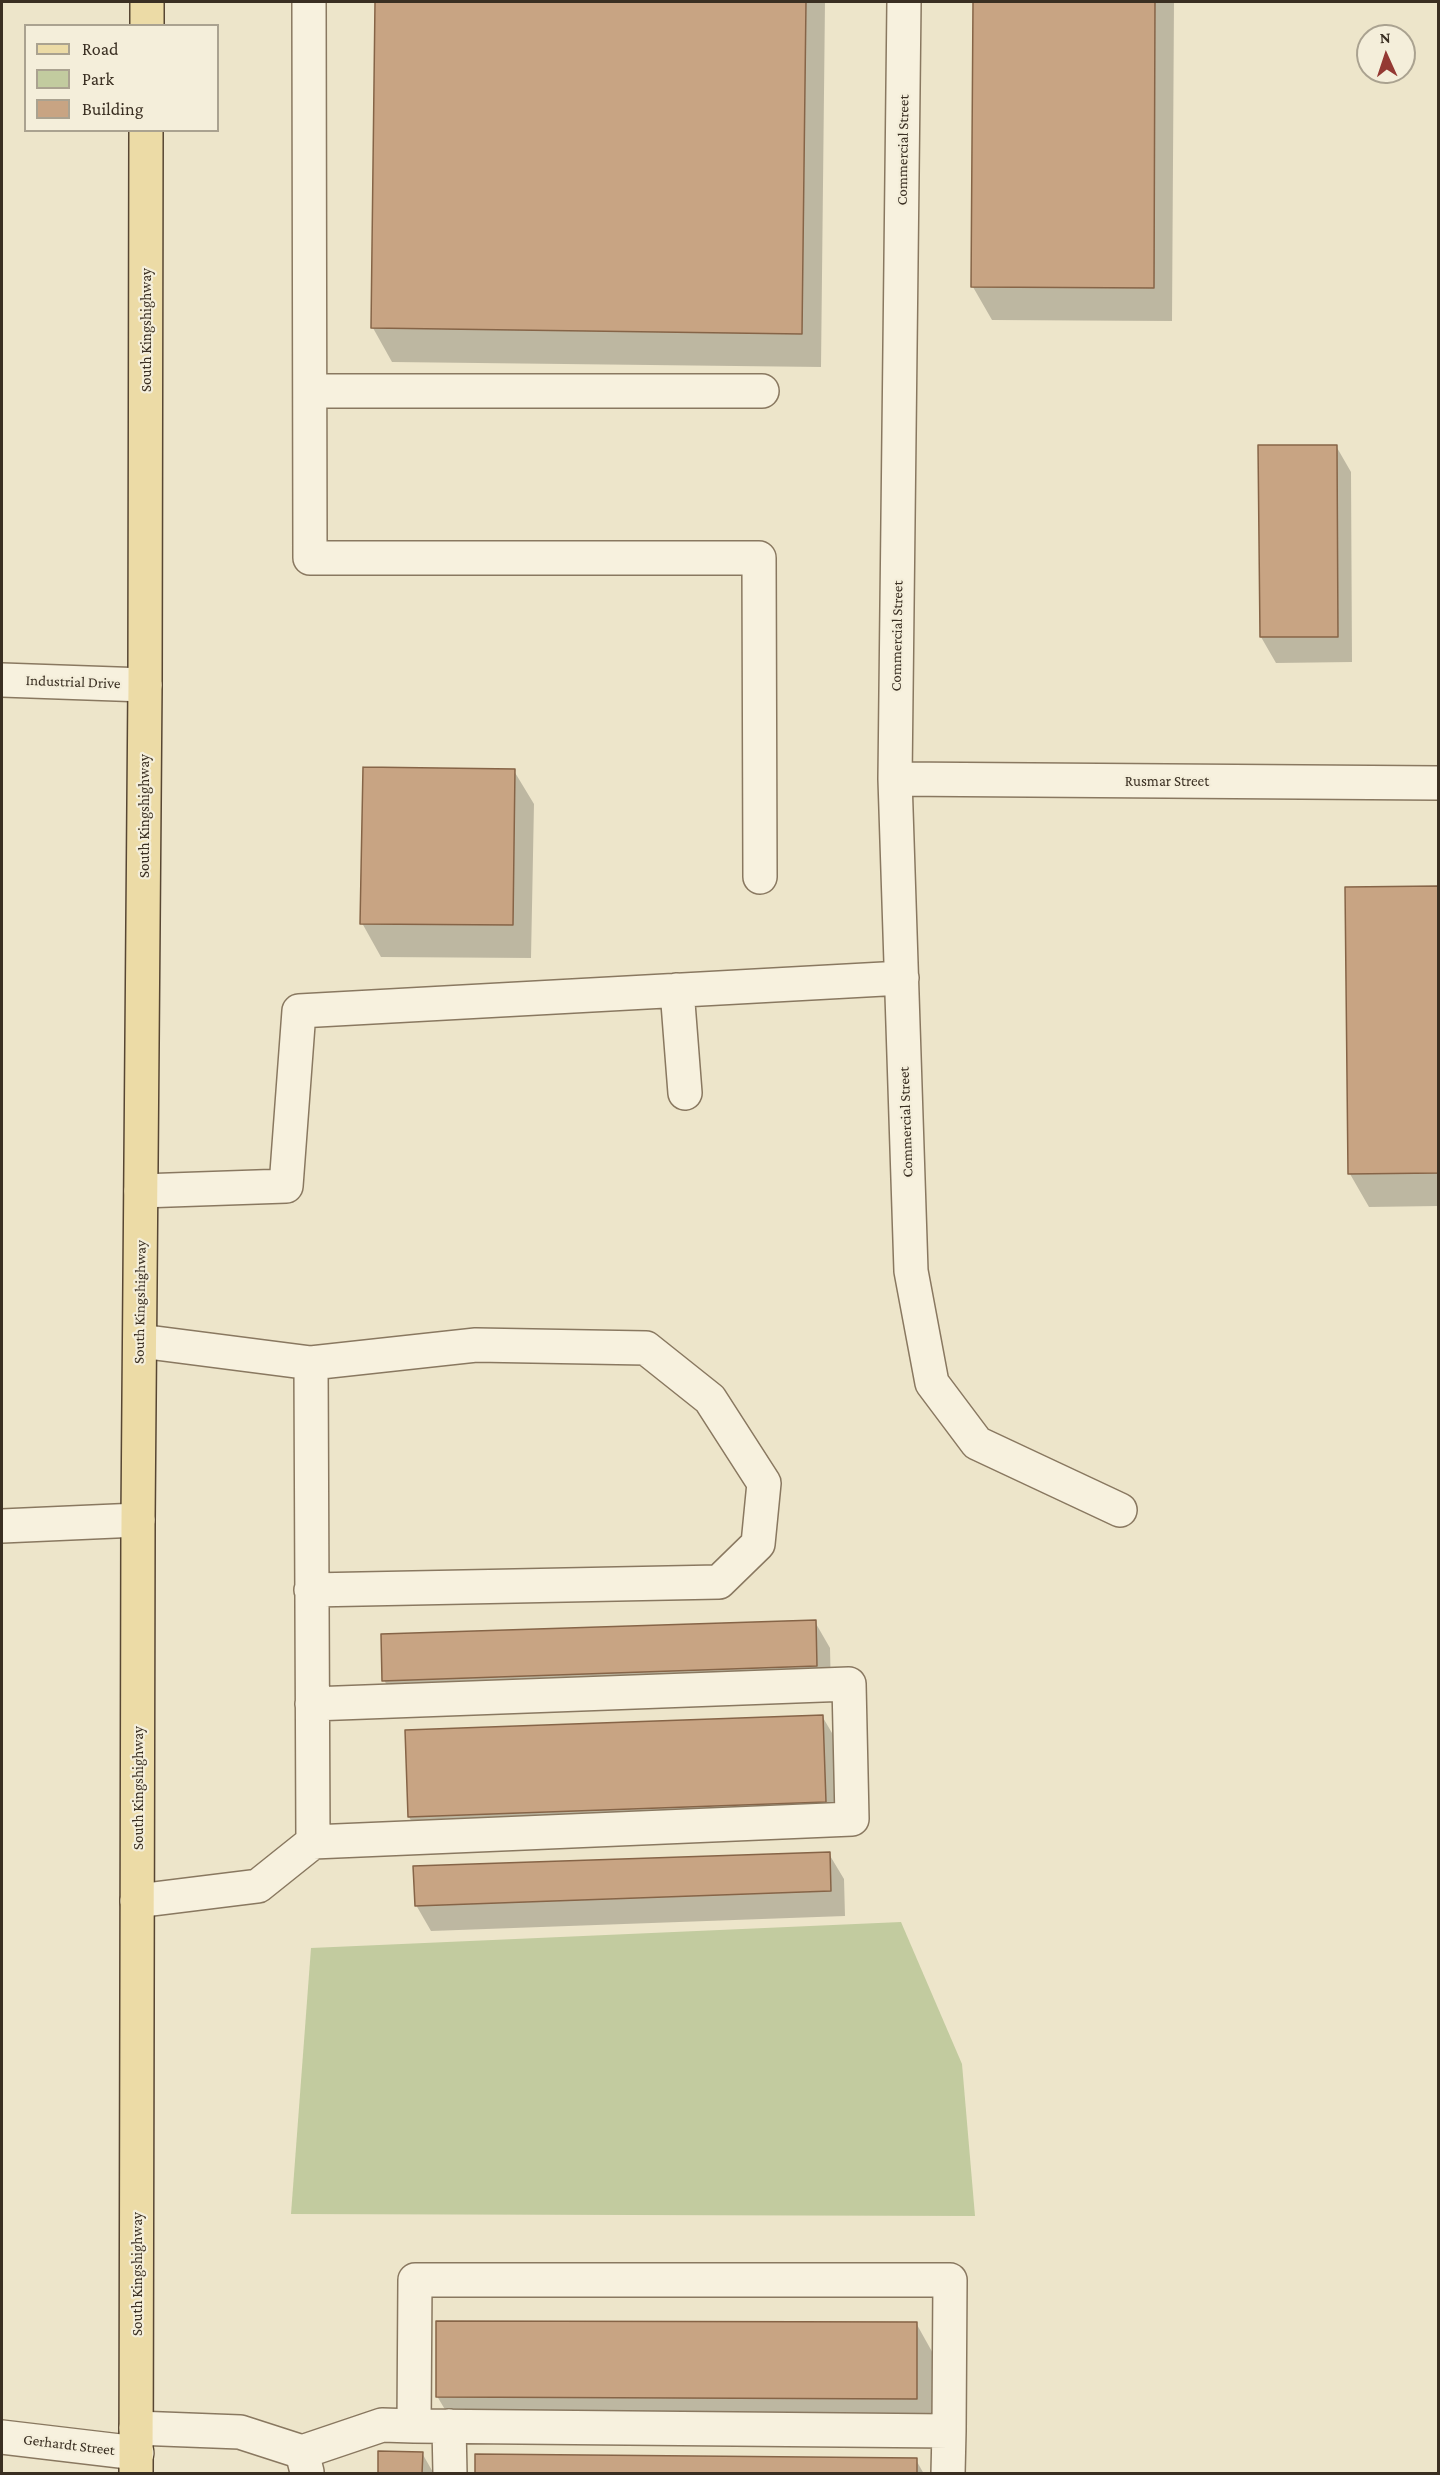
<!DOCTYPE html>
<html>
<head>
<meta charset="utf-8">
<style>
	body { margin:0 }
	#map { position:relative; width:1440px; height:2475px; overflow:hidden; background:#ede5ca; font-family:"Crimson Pro",serif }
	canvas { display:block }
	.frame { position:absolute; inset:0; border:3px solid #3a2f22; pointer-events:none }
	.legend { position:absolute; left:24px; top:24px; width:195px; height:108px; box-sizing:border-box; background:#f4eeda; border:2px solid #aaa290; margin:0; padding:8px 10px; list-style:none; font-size:18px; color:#3a2f22 }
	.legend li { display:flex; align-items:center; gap:12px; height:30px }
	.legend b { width:30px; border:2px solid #aaa290 }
	.north { position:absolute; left:1356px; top:24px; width:60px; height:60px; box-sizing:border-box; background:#f4eeda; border:2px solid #aaa290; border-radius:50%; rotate:357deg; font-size:16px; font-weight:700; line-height:24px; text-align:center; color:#3a2f22 }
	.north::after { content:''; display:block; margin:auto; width:21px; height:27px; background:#943933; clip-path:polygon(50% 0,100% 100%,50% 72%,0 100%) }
</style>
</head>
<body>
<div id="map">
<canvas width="1440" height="2475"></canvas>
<div class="frame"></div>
<ul class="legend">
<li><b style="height:8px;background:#ecdba6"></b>Road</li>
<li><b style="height:16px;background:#c2cb9f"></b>Park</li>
<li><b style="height:16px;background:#c8a483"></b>Building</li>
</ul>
<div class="north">N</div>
</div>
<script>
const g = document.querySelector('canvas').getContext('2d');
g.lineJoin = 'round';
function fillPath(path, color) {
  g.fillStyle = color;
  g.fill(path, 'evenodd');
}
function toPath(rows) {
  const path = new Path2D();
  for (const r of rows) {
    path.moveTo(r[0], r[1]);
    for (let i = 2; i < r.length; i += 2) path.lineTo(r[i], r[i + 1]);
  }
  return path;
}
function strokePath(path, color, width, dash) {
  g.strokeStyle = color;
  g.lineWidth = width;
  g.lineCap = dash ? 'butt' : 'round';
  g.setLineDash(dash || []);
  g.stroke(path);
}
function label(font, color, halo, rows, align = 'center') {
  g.font = font + ' "Crimson Pro",serif';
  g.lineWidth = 4.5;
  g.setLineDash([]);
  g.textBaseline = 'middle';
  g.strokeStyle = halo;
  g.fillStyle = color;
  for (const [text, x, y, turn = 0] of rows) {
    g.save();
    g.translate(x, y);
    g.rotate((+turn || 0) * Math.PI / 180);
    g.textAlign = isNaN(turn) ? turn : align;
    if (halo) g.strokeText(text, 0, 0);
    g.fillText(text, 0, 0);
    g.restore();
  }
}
fillPath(toPath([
	[901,1922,962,2064,975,2216,291,2214,311,1948]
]), '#c2cb9f');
fillPath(toPath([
	[376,2,825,2,821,367,392,362,373,328],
	[974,2,1174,2,1172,321,992,320,973,287],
	[1336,446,1351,472,1352,662,1276,663,1261,637],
	[514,771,534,804,531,958,381,957,362,923],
	[1438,888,1438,1206,1369,1207,1350,1174,1346,889],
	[815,1622,830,1648,831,1692,399,1706,384,1680],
	[822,1716,842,1750,845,1836,428,1850,409,1817,406,1731],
	[829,1854,844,1879,845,1916,431,1931,416,1905],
	[916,2323,935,2357,936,2432,457,2430,437,2396],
	[422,2453,434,2474,380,2474],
	[916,2460,924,2474,476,2474]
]), '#0003');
const building = toPath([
	[375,2,806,2,802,334,371,328,375,2],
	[973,2,1155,2,1154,288,971,287,973,2],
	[1258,445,1337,445,1338,637,1260,637,1258,445],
	[363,767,515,769,513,925,360,924,363,767],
	[1438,886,1438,1173,1348,1174,1345,887,1438,886],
	[816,1620,817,1666,382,1681,381,1634,816,1620],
	[823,1715,826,1802,408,1817,405,1730,823,1715],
	[830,1852,831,1891,415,1906,413,1866,830,1852],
	[436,2321,917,2322,917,2399,436,2397,436,2321],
	[378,2451,423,2452,422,2474,378,2474,378,2451],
	[475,2454,917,2458,917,2474,475,2474,475,2454]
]);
fillPath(building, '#c8a483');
strokePath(building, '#866447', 1.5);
const minor = toPath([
	[309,2,310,558,759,558,760,877],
	[904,2,895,779,911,1271,932,1383,977,1443,1120,1510],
	[310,391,762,391],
	[2,680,145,685],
	[895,779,1438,783],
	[677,990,685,1093],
	[141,1191,286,1186,299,1011,902,978],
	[2,1526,138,1520],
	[311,1590,719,1582,758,1544,764,1483,710,1399,646,1348,476,1345,311,1363],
	[312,1704,849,1684,852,1819,313,1842],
	[137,1901,258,1886,313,1842,311,1363,140,1341],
	[449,2426,450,2474],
	[136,2428,240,2432,302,2452,307,2472],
	[2,2437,137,2453],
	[302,2452,382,2425,414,2426,949,2431,950,2280,415,2280,414,2426],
	[948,2474,949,2431]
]);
const major = toPath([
	[147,26,147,2],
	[136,2474,138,1520,145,685,146,130]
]);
strokePath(minor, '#897860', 36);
strokePath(major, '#574633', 36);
strokePath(minor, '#f7f1de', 33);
strokePath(major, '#ecdba6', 33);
label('15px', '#3a2f22', '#f4eeda', [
	["Commercial Street",903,150,-89],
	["South Kingshighway",146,330,-90],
	["Commercial Street",897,636,-89],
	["Industrial Drive",73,682,2],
	["Rusmar Street",1167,781],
	["South Kingshighway",144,816,-90],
	["Commercial Street",906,1122,-92],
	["South Kingshighway",140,1302,-89],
	["South Kingshighway",138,1788,-90],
	["South Kingshighway",137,2274,-90],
	["Gerhardt Street",69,2445,7]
]);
</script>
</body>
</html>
